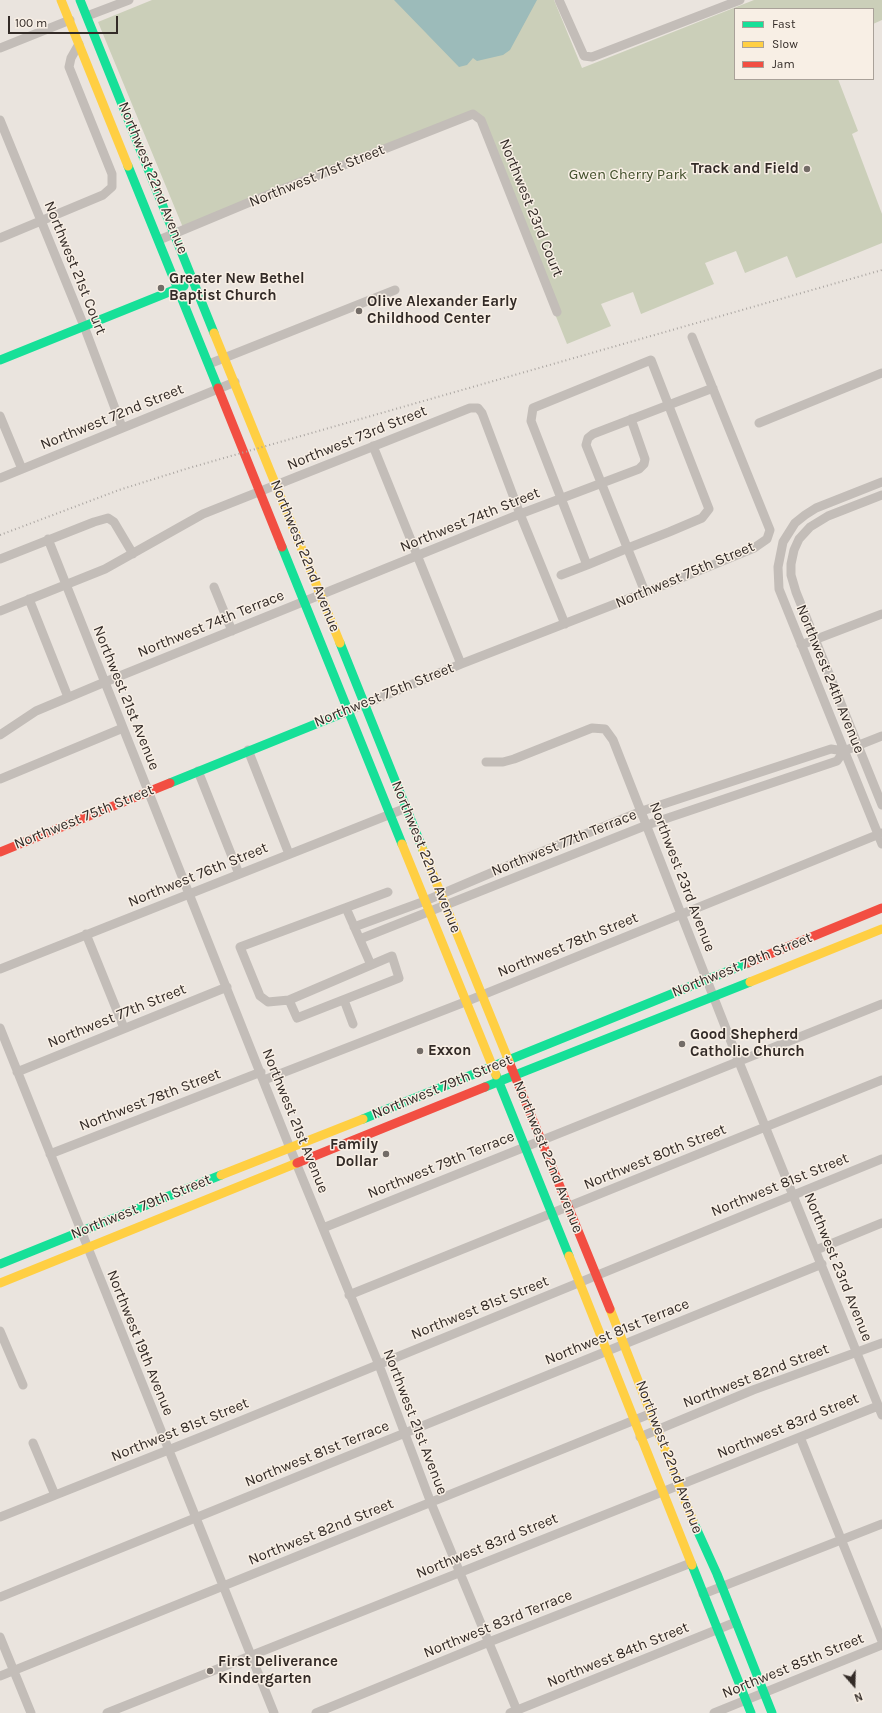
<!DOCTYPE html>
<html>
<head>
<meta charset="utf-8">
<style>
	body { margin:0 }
	#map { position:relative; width:882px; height:1713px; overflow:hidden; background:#eae4de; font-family:Karla,sans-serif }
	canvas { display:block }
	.legend { position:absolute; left:734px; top:8px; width:140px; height:72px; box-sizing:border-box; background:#f8efe5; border:1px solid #a9a199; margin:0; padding:5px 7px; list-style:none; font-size:12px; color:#332b27 }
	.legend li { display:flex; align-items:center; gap:8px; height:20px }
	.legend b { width:20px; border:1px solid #a9a199 }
	.north { position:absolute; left:834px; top:1665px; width:40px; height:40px; -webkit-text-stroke:3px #f8efe5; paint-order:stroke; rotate:160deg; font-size:11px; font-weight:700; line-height:16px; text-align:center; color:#332b27 }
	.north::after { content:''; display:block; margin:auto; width:14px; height:18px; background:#332b27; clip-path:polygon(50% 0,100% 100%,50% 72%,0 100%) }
	.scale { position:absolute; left:8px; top:16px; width:110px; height:18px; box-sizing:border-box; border:2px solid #332b27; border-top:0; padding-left:5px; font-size:12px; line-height:14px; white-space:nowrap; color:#332b27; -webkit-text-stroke:3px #f8efe5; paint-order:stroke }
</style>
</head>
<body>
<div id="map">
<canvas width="882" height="1713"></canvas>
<ul class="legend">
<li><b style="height:5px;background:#16e098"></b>Fast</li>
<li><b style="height:5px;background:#ffcf43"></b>Slow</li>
<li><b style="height:5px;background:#f24e42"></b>Jam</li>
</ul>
<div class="north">N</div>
<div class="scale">100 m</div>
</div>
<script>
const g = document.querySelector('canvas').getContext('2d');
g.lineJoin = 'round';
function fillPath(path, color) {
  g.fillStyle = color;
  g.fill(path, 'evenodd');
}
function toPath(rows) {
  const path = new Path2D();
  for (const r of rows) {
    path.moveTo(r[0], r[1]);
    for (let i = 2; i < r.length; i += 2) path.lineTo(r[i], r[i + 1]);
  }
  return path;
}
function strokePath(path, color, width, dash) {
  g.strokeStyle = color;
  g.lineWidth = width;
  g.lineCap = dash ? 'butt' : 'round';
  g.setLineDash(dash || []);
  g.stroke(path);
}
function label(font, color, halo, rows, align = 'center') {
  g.font = font + ' Karla,sans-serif';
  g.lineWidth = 3;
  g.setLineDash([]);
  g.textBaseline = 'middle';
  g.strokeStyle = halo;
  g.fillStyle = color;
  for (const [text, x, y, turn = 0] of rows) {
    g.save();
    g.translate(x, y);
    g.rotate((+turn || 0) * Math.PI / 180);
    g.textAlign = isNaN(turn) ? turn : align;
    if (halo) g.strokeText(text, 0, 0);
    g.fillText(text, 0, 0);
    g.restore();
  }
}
fillPath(toPath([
	[152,0,554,0,582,68,754,0,882,0,882,20,873,24,873,9,735,9,735,79,838,79,858,131,852,134,882,214,882,243,796,278,787,256,745,273,736,251,705,263,714,284,641,314,633,292,601,304,611,326,567,344,474,112,184,230,98,22]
]), '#cbcfb9');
fillPath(toPath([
	[394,0,537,0,510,50,503,55,477,61,473,58,467,65,459,67]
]), '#9cbbba');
strokePath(toPath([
	[559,0,584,56,592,57,740,0],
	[87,16,129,0],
	[0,48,70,20],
	[0,120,84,326,122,427],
	[0,238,103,195,112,187,112,174,69,67,71,58,79,44],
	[159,240,250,202,473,114,481,120,557,312],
	[209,364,395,290],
	[0,416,22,469],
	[759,423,882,373],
	[373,446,461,664],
	[0,478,235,382],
	[882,482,816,508,805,515,795,523,783,542,778,567,779,589,882,844],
	[882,495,828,516,810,527,799,539,794,550,791,564,791,575,796,592,882,805],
	[48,539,290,1148,379,1365,431,1503,518,1713],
	[0,559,94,522,108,518,114,522,133,554],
	[561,575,587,565,628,548,669,532,702,518,709,509,651,360,533,408,531,421,587,565],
	[214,587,232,631],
	[645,592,586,445,588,438,593,434,713,388],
	[29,599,68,697],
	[0,611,105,569,203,514,470,408,478,408,482,413,520,514,565,624],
	[801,645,882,614],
	[348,711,461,664,669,583,754,548,767,539,770,530,692,337],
	[0,735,36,711,105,682,520,514,639,469,644,464,645,459,631,419],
	[248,750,289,854],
	[486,762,503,762,514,759,592,728,605,729,613,740,739,1062,882,1415],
	[198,771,239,874],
	[0,779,123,728],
	[346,908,371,965],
	[354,927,425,901,519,861,642,811,831,749,844,751,882,736],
	[86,934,124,1028],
	[360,939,647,825,837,761,844,751],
	[0,969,406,808],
	[289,1000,297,1018,399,978,392,956,289,1000,268,1002,260,996,240,947,388,892],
	[344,1000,353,1024],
	[0,1028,274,1713],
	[17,1072,227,987],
	[264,1080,465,1002,882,833],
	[50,1154,261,1072],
	[323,1228,882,1004],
	[816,1250,882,1223],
	[349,1295,882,1080],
	[0,1331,23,1385],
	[640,1437,753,1390,882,1343],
	[800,1437,882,1641],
	[33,1443,55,1495],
	[0,1517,211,1433,882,1159],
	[703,1594,882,1524],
	[0,1597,822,1264],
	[0,1637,31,1713],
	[0,1676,652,1413],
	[107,1713,878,1406],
	[316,1713,489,1642,691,1563],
	[510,1713,736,1622],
	[714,1713,882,1645]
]), '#c3bdb8', 9);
strokePath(toPath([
	[80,0,214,333],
	[128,166,218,388],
	[0,360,184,286],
	[282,547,402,844],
	[340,643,423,850],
	[170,783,348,711],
	[496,1075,569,1256],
	[485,1087,750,982],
	[363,1119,748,963],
	[0,1264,221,1175],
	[693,1521,717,1574,772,1713],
	[692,1565,751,1713]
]), '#16e098', 9);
strokePath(toPath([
	[61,0,128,166],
	[214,333,340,643],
	[402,844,496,1075],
	[423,850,510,1064],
	[750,982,882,929],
	[221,1175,363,1119],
	[569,1256,692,1565],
	[0,1283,297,1163],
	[610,1309,693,1521]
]), '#ffcf43', 9);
strokePath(toPath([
	[218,388,282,547],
	[0,852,170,783],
	[748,963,882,908],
	[510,1064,610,1309],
	[297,1163,485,1087]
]), '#f24e42', 9);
strokePath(toPath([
	[0,535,119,490,189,468,882,270]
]), '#aba6a2', 2, [1, 3]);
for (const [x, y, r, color] of [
	[807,169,4,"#736c67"],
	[161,288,4,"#736c67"],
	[359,311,4,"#736c67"],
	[682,1044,4,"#736c67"],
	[420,1051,4,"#736c67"],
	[386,1154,4,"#736c67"],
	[210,1671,4,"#736c67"]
]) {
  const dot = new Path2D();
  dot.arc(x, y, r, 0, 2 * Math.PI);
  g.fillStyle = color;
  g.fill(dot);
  strokePath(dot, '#f8efe5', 1.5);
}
label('bold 15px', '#332b27', '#f8efe5', [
	["Track and Field",799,169,"right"],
	["Greater New Bethel",169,279],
	["Baptist Church",169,296],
	["Olive Alexander Early",367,302],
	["Childhood Center",367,319],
	["Good Shepherd",690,1035],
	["Catholic Church",690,1052],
	["Exxon",428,1051],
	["Family",378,1145,"right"],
	["Dollar",378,1162,"right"],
	["First Deliverance",218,1662],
	["Kindergarten",218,1679]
], 'left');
label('15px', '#43502c', '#f8efe5', [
	["Gwen Cherry Park",628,175]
]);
label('15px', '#332b27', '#f8efe5', [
	["Northwest 71st Street",317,176,-22],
	["Northwest 22nd Avenue",153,178,68],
	["Northwest 23rd Court",531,208,68],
	["Northwest 21st Court",75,268,68],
	["Northwest 72nd Street",112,417,-22],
	["Northwest 73rd Street",357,438,-22],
	["Northwest 74th Street",470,520,-22],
	["Northwest 22nd Avenue",305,556,68],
	["Northwest 75th Street",685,575,-23],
	["Northwest 74th Terrace",211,624,-22],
	["Northwest 24th Avenue",830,679,68],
	["Northwest 75th Street",384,695,-22],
	["Northwest 21st Avenue",126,698,68],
	["Northwest 75th Street",84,817,-22],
	["Northwest 77th Terrace",564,843,-22],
	["Northwest 22nd Avenue",426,857,68],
	["Northwest 76th Street",198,875,-22],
	["Northwest 23rd Avenue",682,877,69],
	["Northwest 78th Street",568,945,-22],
	["Northwest 79th Street",742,965,-22],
	["Northwest 77th Street",117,1016,-22],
	["Northwest 79th Street",442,1087,-22],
	["Northwest 78th Street",150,1100,-21],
	["Northwest 21st Avenue",295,1121,68],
	["Northwest 22nd Avenue",548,1157,68],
	["Northwest 80th Street",655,1157,-22],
	["Northwest 79th Terrace",441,1165,-22],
	["Northwest 81st Street",780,1185,-22],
	["Northwest 79th Street",141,1207,-22],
	["Northwest 23rd Avenue",838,1267,68],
	["Northwest 81st Street",480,1308,-22],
	["Northwest 81st Terrace",617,1332,-22],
	["Northwest 19th Avenue",140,1343,68],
	["Northwest 82nd Street",756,1376,-21],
	["Northwest 21st Avenue",415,1422,69],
	["Northwest 83rd Street",788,1426,-22],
	["Northwest 81st Street",180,1430,-22],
	["Northwest 81st Terrace",317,1454,-22],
	["Northwest 22nd Avenue",669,1457,69],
	["Northwest 82nd Street",321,1532,-22],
	["Northwest 83rd Street",487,1546,-22],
	["Northwest 83rd Terrace",498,1624,-22],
	["Northwest 84th Street",618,1655,-22],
	["Northwest 85th Street",793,1666,-22]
]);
</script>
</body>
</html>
